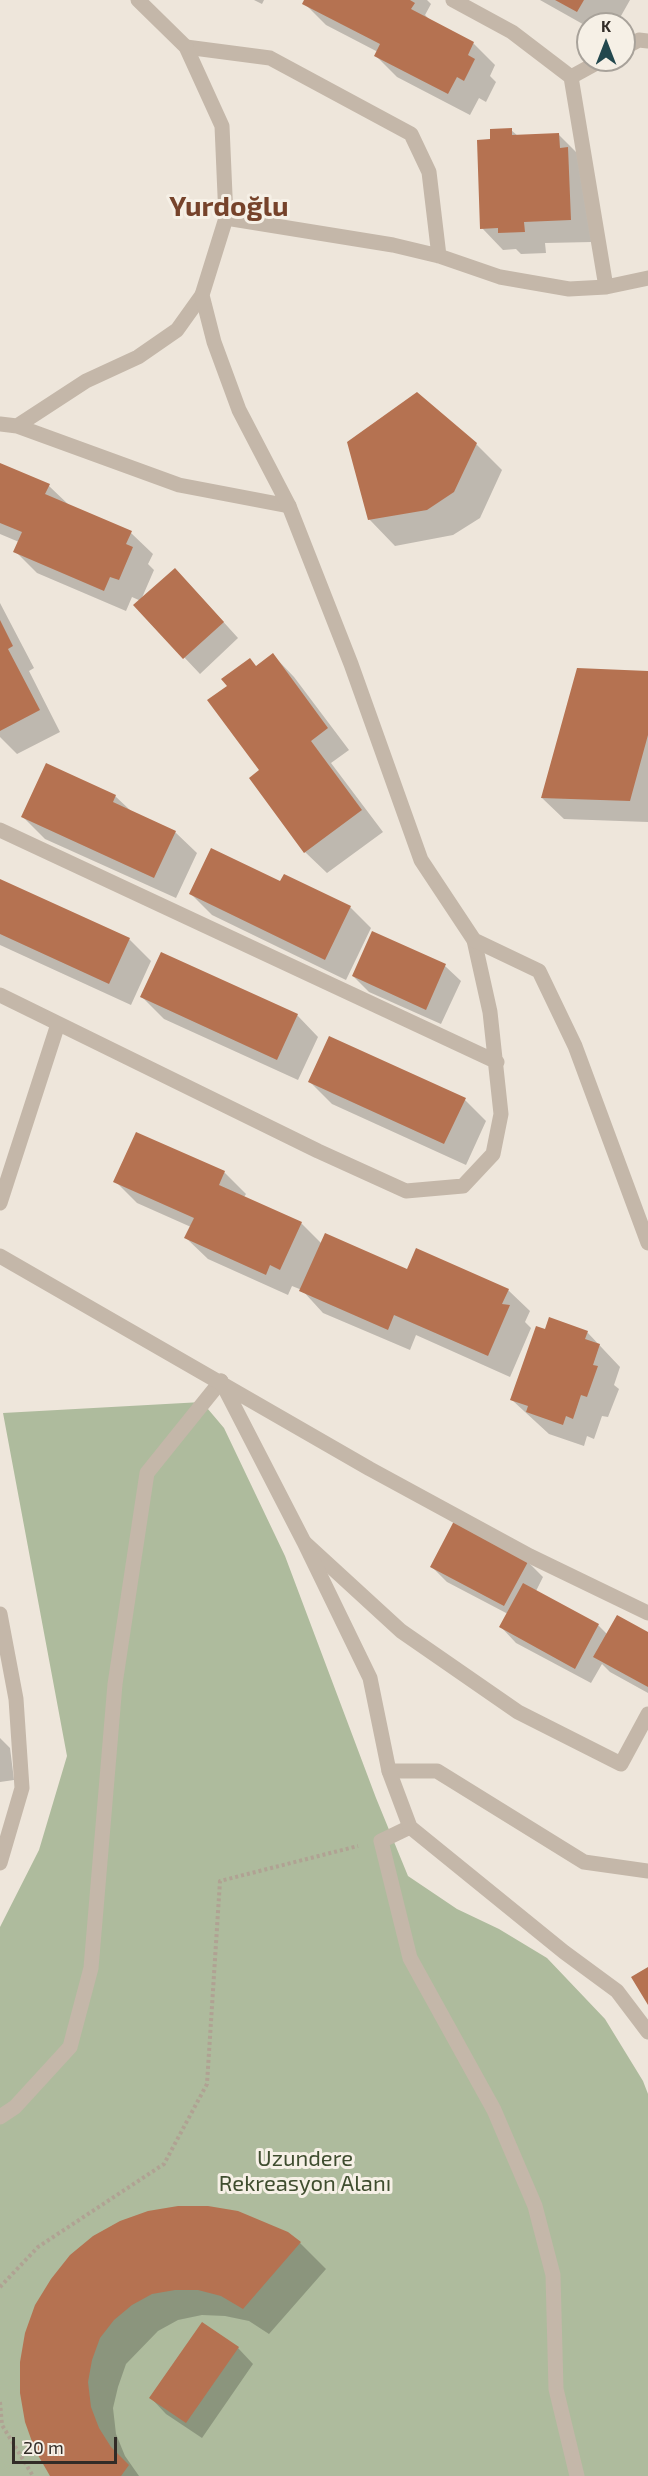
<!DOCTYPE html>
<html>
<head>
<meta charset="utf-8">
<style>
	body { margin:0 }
	#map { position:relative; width:648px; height:2476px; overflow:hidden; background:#eee6db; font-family:"Exo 2",sans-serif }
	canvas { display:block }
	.north { position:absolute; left:576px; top:12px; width:60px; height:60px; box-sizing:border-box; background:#f6f0e6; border:2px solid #a8a29a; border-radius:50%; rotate:0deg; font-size:16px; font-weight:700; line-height:24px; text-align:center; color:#322c27 }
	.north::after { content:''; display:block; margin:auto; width:21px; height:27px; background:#23484e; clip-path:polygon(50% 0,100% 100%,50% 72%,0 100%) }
	.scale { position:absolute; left:12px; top:2437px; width:105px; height:27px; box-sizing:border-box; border:3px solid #322c27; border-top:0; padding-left:8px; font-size:18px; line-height:21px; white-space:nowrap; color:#322c27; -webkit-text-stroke:4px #f6f0e6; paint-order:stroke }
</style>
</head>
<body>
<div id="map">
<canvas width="648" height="2476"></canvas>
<div class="north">K</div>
<div class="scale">20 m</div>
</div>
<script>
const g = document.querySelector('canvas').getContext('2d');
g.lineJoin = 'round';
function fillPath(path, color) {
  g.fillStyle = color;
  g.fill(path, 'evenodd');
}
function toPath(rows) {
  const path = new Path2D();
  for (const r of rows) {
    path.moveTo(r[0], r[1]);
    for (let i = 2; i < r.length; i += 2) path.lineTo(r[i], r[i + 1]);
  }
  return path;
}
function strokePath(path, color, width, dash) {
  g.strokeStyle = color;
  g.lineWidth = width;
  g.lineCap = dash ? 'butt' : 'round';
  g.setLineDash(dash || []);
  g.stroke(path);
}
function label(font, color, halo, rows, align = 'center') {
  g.font = font + ' "Exo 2",sans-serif';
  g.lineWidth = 6;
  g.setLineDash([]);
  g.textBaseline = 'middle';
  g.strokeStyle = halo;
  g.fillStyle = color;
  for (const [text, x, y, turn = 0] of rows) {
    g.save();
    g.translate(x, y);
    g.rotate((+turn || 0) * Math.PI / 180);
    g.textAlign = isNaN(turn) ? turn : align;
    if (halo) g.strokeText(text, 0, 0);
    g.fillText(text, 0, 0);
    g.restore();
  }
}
fillPath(toPath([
	[202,1402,224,1428,285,1556,376,1798,408,1876,457,1909,499,1929,547,1958,605,2019,643,2081,648,2094,648,2476,0,2476,0,1927,39,1850,67,1756,3,1413]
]), '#aebb9d');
fillPath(toPath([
	[254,0,264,0,262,4],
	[306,0,427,0,431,4,425,15,432,22,473,43,495,65,490,76,496,82,486,102,479,98,470,115,397,77,376,56,378,52,326,25,304,3],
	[540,0,630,0,617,23,607,18,604,24,588,24,588,27],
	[511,130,518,136,559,135,580,156,592,242,545,243,546,253,521,254,516,249,503,250,482,228,492,141],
	[476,444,502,470,480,518,453,535,395,546,369,519],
	[0,464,49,486,70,506,131,533,153,554,148,564,154,570,141,600,190,585,238,638,200,674,135,605,141,601,132,597,126,611,37,573,15,551,19,542,0,534],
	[0,603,34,668,29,671,60,732,17,754,0,737],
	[273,655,294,677,349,750,331,763,383,832,327,873,305,852,261,770,229,687],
	[648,672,648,822,564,819,542,798],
	[115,796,131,811,175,832,197,853,176,898,45,839,23,817],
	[0,880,129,939,151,961,131,1005,0,945],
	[281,883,350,907,371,928,346,980,212,915,191,894],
	[445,966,461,981,441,1024,369,992,353,976],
	[142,997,297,1015,318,1037,298,1080,164,1019],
	[310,1082,465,1100,486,1121,466,1165,332,1104],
	[224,1172,246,1194,244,1197,301,1223,322,1244,407,1271,508,1290,530,1311,525,1322,531,1328,510,1377,416,1335,410,1350,323,1313,302,1290,292,1286,288,1295,208,1259,186,1238,191,1227,137,1203,115,1181],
	[546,1331,587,1332,620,1367,614,1385,619,1389,608,1417,602,1416,594,1439,587,1436,584,1446,549,1434,512,1400],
	[528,1562,543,1577,536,1591,598,1625,607,1634,648,1634,648,1693,610,1672,602,1664,591,1683,516,1643,501,1627,508,1614,447,1582,432,1567],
	[0,1738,10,1748,14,1780,0,1782],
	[300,2243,326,2269,269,2334,249,2321,225,2316,202,2315,178,2320,158,2331,126,2364,118,2387,113,2408,116,2434,125,2456,139,2476,52,2476,26,2333],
	[238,2348,253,2364,202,2438,166,2414,151,2398]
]), '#0003');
fillPath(toPath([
	[304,0,410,0,415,3,411,9,474,42,468,55,475,59,464,81,457,77,448,94,374,56,380,44,302,4],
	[555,0,584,0,577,12],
	[512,128,512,135,559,133,560,148,568,147,571,220,524,222,525,232,498,233,498,228,480,229,477,140,490,139,490,129],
	[417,392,477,443,454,492,427,510,368,520,347,442],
	[0,463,50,484,45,494,132,531,126,544,133,547,119,580,110,577,104,591,13,552,22,532,0,523],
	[175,568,224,622,183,659,133,605],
	[0,620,13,646,8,649,40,710,0,731],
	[273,653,328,728,311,741,362,810,304,853,249,778,259,770,207,700,227,686,221,679,250,658,256,666],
	[577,668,648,671,648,735,630,801,541,798],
	[46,763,116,795,113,802,176,831,154,878,21,817],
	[211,848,280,881,284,874,351,906,325,960,189,894],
	[0,879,130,938,109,984,0,934],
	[372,931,446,964,426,1010,352,976],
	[161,952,298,1014,277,1060,140,997],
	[329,1036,466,1098,444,1144,308,1082],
	[136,1132,225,1171,219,1185,302,1222,280,1270,270,1265,266,1275,184,1238,194,1218,113,1182],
	[325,1233,407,1269,416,1248,509,1289,502,1304,510,1305,488,1356,394,1315,388,1330,299,1291],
	[549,1317,588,1331,585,1339,600,1344,593,1365,598,1366,587,1397,581,1395,573,1419,566,1416,563,1425,526,1412,528,1406,510,1400,536,1326,545,1329],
	[454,1521,529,1560,504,1606,430,1567],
	[523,1583,599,1624,575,1669,499,1627],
	[617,1615,648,1632,648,1687,593,1657],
	[648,1967,648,2005,631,1977],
	[178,2206,208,2206,238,2211,288,2232,301,2242,243,2309,221,2296,198,2290,175,2290,152,2294,132,2305,114,2320,100,2338,92,2360,88,2382,91,2407,99,2428,111,2447,129,2465,121,2476,50,2476,35,2450,25,2422,20,2393,20,2362,25,2333,35,2305,51,2279,70,2255,93,2236,120,2221,148,2211],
	[202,2322,239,2347,186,2423,149,2398]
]), '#b57251');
strokePath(toPath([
	[0,2287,38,2247,164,2164,207,2084,220,1881,358,1846],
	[0,2402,2,2425,33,2476]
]), '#b0a293', 4, [3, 3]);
strokePath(toPath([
	[305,1543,401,1631,518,1712,621,1764,648,1714],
	[389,1771,437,1771,584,1862,648,1871]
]), '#c4b7a9', 15);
strokePath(toPath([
	[410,1827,381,1841,410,1958,494,2110,535,2206,553,2275,556,2389,577,2476],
	[0,2117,15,2107,70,2047,91,1968,115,1684,147,1473,221,1381]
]), '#c4b7a9', 15);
strokePath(toPath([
	[453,0,512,32,571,77,602,60],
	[186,47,270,58,411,134,429,172,439,256],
	[624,48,639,40,648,41],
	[571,77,606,287],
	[226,218,393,245,439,256,500,277,569,289,606,287,648,278],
	[0,424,17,426,86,381,138,357,177,330,202,295],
	[17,426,179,485,289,506],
	[0,830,497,1062],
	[0,995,318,1151,406,1191,463,1186,493,1154,501,1114,490,1012,474,940],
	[0,1203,58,1024],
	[0,1256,370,1469,530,1556,648,1613],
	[221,1381,304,1542,370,1678,389,1771,410,1827,564,1952,617,1991,648,2032],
	[0,1614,16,1699,22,1788,0,1863]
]), '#c4b7a9', 15);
strokePath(toPath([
	[138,0,186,47,222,126,226,218,202,295,214,342,239,410,289,506,351,664,421,860,474,940,539,971,575,1046,648,1243]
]), '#c4b7a9', 15);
label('22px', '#3f4d2f', '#f6f0e6', [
	["Uzundere",305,2159],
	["Rekreasyon Alanı",305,2184]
]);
label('bold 28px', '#76432b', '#f6f0e6', [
	["Yurdoğlu",229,207]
]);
</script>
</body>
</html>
